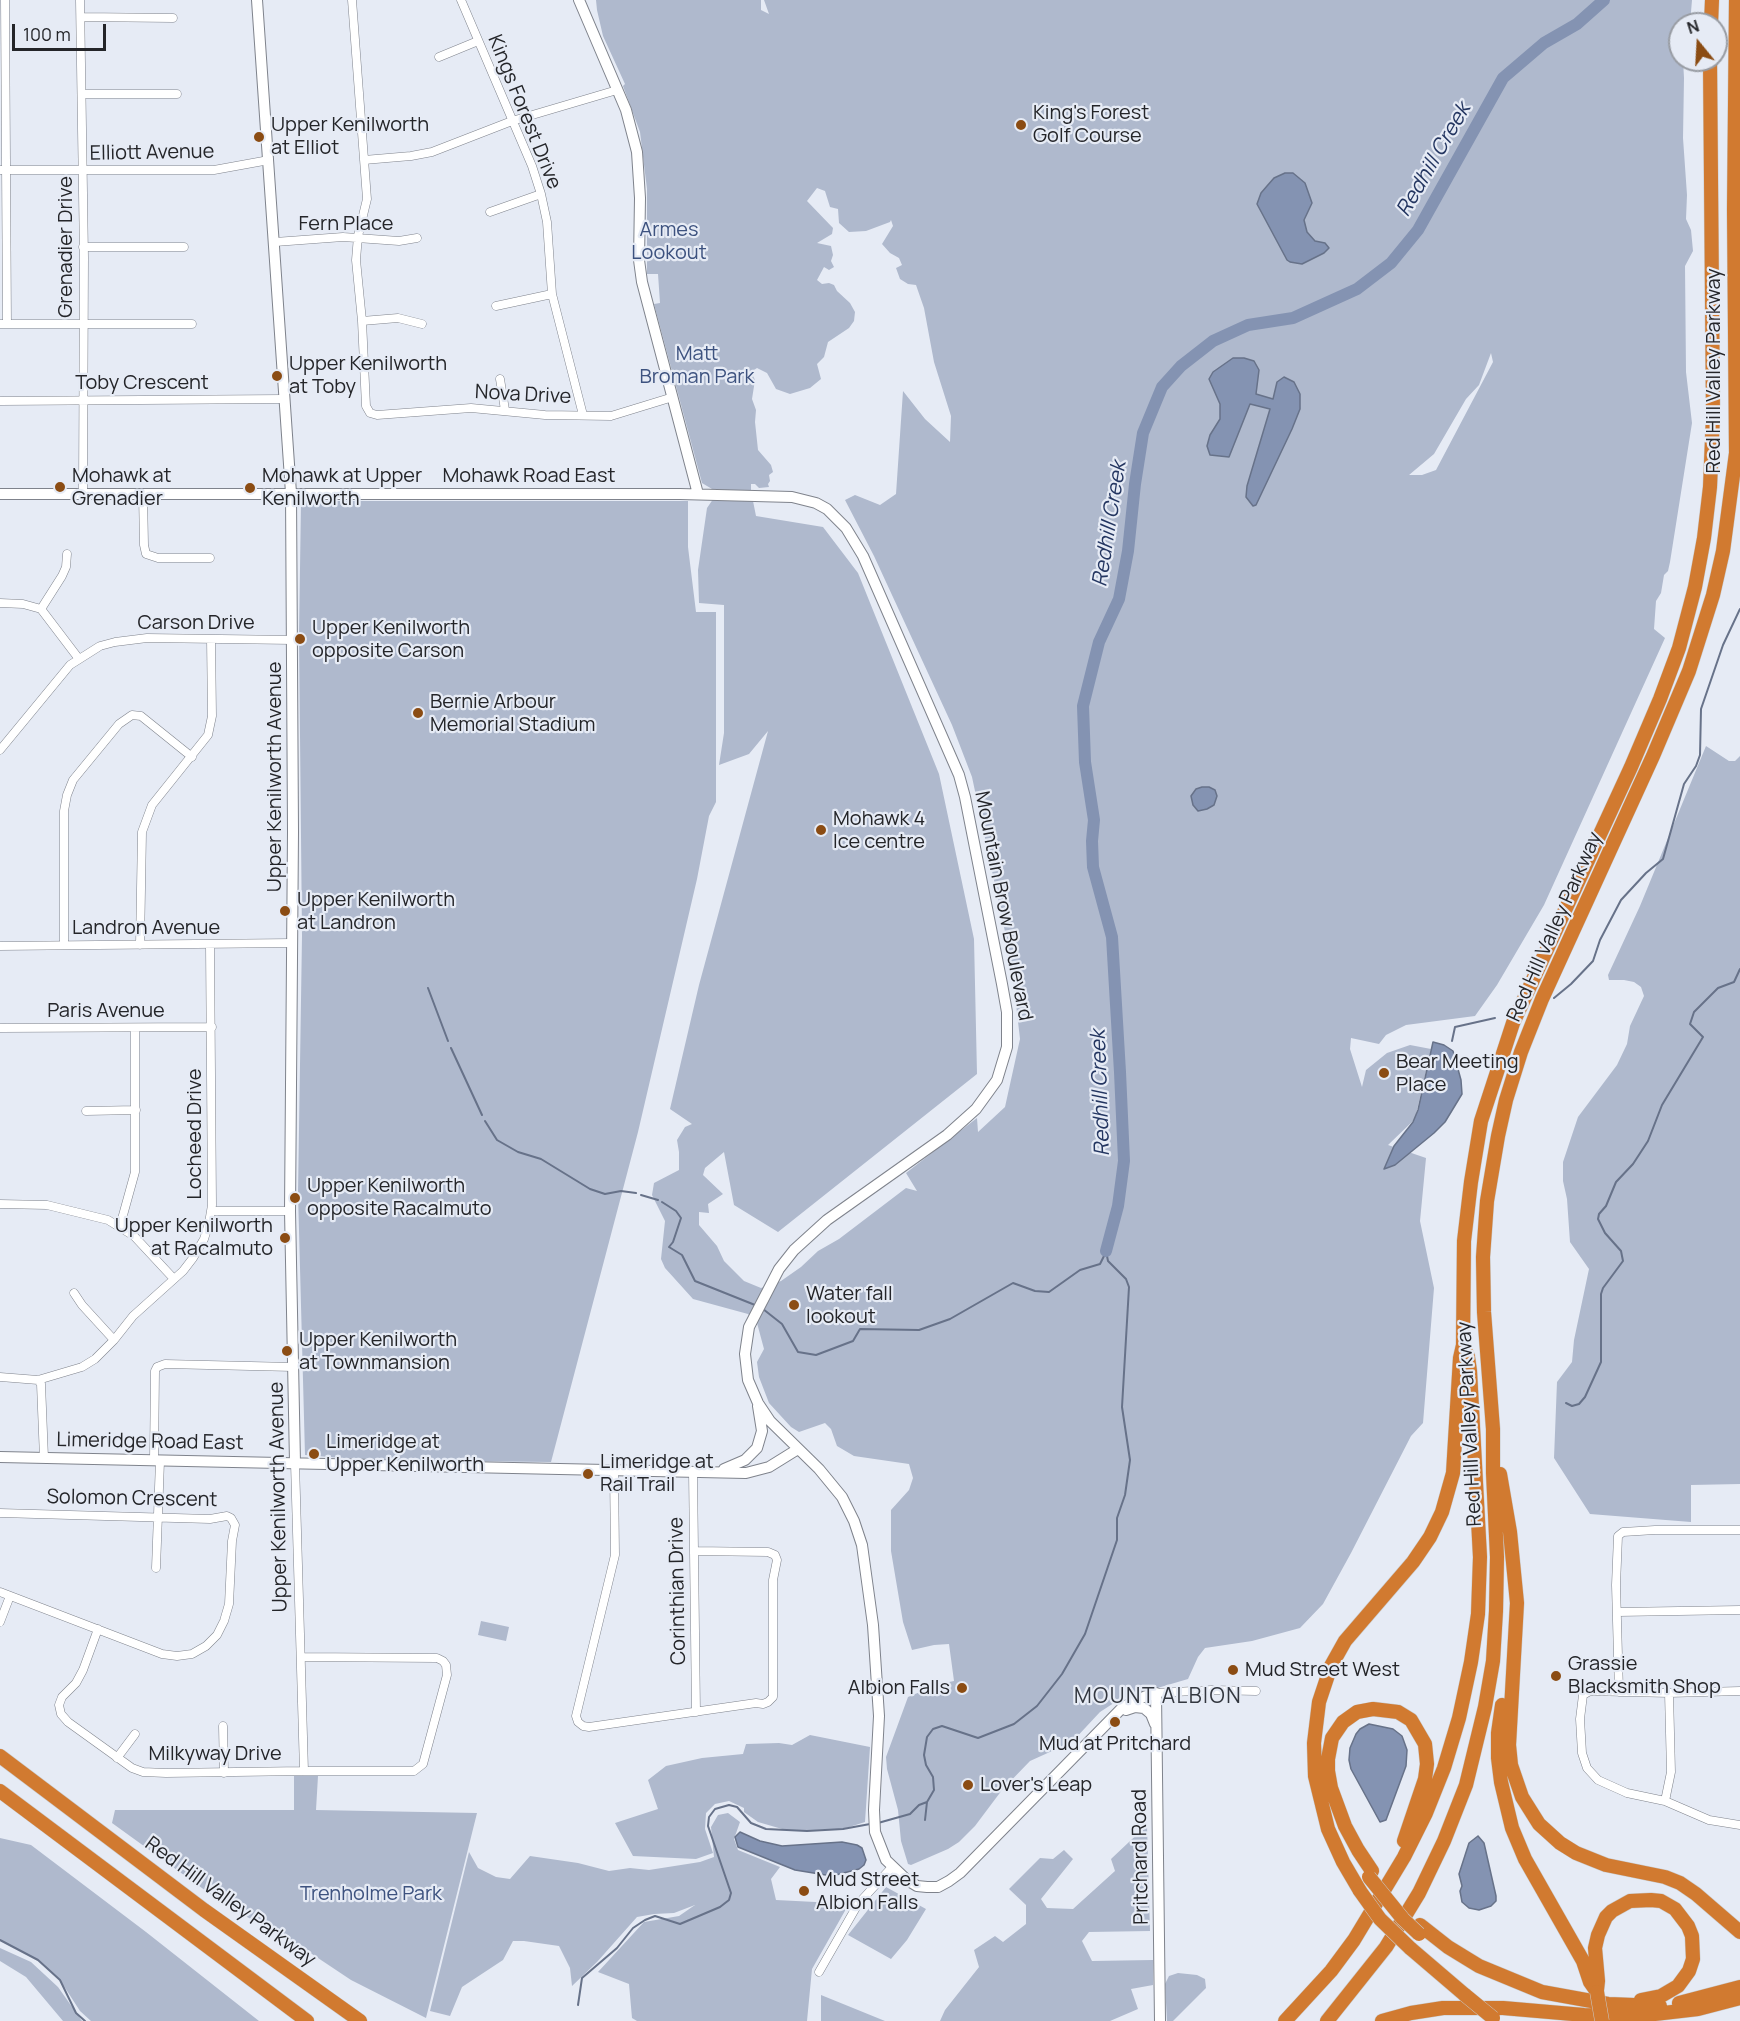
<!DOCTYPE html>
<html>
<head>
<meta charset="utf-8">
<style>
	body { margin:0 }
	#map { position:relative; width:1740px; height:2021px; overflow:hidden; background:#e6ebf5; font-family:Manrope,sans-serif }
	canvas { display:block }
	.north { position:absolute; left:1668px; top:12px; width:60px; height:60px; box-sizing:border-box; background:#e6ebf5; border:2px solid #989ca3; border-radius:50%; rotate:342deg; font-size:16px; font-weight:700; line-height:24px; text-align:center; color:#242529 }
	.north::after { content:''; display:block; margin:auto; width:21px; height:27px; background:#8b4c13; clip-path:polygon(50% 0,100% 100%,50% 72%,0 100%) }
	.scale { position:absolute; left:12px; top:24px; width:94px; height:27px; box-sizing:border-box; border:3px solid #242529; border-top:0; padding-left:8px; font-size:18px; line-height:21px; white-space:nowrap; color:#242529; -webkit-text-stroke:4px #e6ebf5; paint-order:stroke }
</style>
</head>
<body>
<div id="map">
<canvas width="1740" height="2021"></canvas>
<div class="north">N</div>
<div class="scale">100 m</div>
</div>
<script>
const g = document.querySelector('canvas').getContext('2d');
g.lineJoin = 'round';
function fillPath(path, color) {
  g.fillStyle = color;
  g.fill(path, 'evenodd');
}
function toPath(rows) {
  const path = new Path2D();
  for (const r of rows) {
    path.moveTo(r[0], r[1]);
    for (let i = 2; i < r.length; i += 2) path.lineTo(r[i], r[i + 1]);
  }
  return path;
}
function strokePath(path, color, width, dash) {
  g.strokeStyle = color;
  g.lineWidth = width;
  g.lineCap = dash ? 'butt' : 'round';
  g.setLineDash(dash || []);
  g.stroke(path);
}
function label(font, color, halo, rows, align = 'center') {
  g.font = font + ' Manrope,sans-serif';
  g.lineWidth = 4.5;
  g.setLineDash([]);
  g.textBaseline = 'middle';
  g.strokeStyle = halo;
  g.fillStyle = color;
  for (const [text, x, y, turn = 0] of rows) {
    g.save();
    g.translate(x, y);
    g.rotate((+turn || 0) * Math.PI / 180);
    g.textAlign = isNaN(turn) ? turn : align;
    if (halo) g.strokeText(text, 0, 0);
    g.fillText(text, 0, 0);
    g.restore();
  }
}
fillPath(toPath([
	[596,0,761,0,761,10,769,14,764,0,1692,0,1690,24,1680,24,1680,60,1683,60,1684,78,1683,138,1687,195,1686,219,1691,230,1693,251,1685,266,1686,372,1692,423,1670,562,1668,571,1664,575,1661,593,1656,601,1654,629,1665,638,1544,905,1497,985,1475,1016,1406,1025,1386,1035,1379,1044,1351,1038,1350,1049,1362,1087,1366,1070,1387,1053,1410,1045,1431,1049,1415,1119,1388,1145,1426,1158,1420,1221,1434,1288,1423,1423,1411,1436,1351,1553,1323,1604,1300,1628,1252,1641,1205,1648,1198,1657,1188,1679,1120,1699,1100,1712,1072,1742,1030,1761,1002,1790,975,1826,959,1842,948,1849,911,1865,908,1864,901,1841,898,1810,887,1769,886,1757,908,1697,939,1684,954,1681,949,1644,934,1645,912,1650,903,1622,891,1551,891,1510,909,1490,913,1478,909,1464,854,1456,837,1446,831,1429,825,1423,799,1432,791,1427,769,1403,759,1377,757,1362,764,1349,757,1323,748,1314,693,1299,665,1268,661,1259,665,1221,652,1195,654,1183,679,1170,679,1152,677,1140,685,1127,692,1124,670,1109,699,985,768,731,749,754,719,765,724,733,724,605,699,603,698,570,707,508,720,489,712,489,702,483,654,304,660,303,658,274,647,274,647,189,640,132,623,86,625,84,603,36,597,10],
	[817,188,825,191,830,207,838,209,839,223,849,232,866,231,890,222,891,220,893,226,882,244,890,253,899,258,902,265,896,268,900,279,908,284,916,285,924,308,934,362,951,416,950,442,925,419,903,391,896,494,880,505,855,495,845,500,874,556,952,725,972,777,1011,960,1020,1039,1005,1107,978,1132,977,1118,906,1173,917,1191,906,1188,839,1239,818,1251,801,1267,781,1281,761,1288,744,1281,724,1261,717,1246,699,1225,699,1212,709,1213,708,1204,723,1194,703,1175,705,1168,724,1152,734,1205,778,1232,977,1074,974,939,939,774,858,573,823,527,756,516,751,491,751,484,755,484,759,488,769,487,768,484,770,481,769,475,773,472,771,465,758,450,755,422,756,410,752,399,755,380,751,372,757,368,767,373,776,389,790,394,810,388,821,379,817,364,824,357,828,342,849,328,854,321,855,312,850,303,837,291,834,285,829,283,822,284,817,280,824,267,829,270,834,267,831,261,833,255,831,246,817,243,832,234,833,228,807,201],
	[1491,353,1493,362,1436,470,1422,475,1409,475,1434,454,1466,399,1479,385],
	[301,501,688,501,688,547,696,612,716,612,716,802,709,816,697,879,638,1132,551,1462,366,1460,305,1455,298,1193,302,936,299,636],
	[1706,746,1729,761,1735,761,1740,756,1740,1484,1691,1485,1691,1522,1590,1514,1554,1458,1557,1382,1572,1362,1574,1340,1589,1269,1570,1242,1567,1199,1563,1181,1563,1162,1578,1117,1617,1065,1627,1044,1630,1026,1644,996,1641,987,1634,982,1624,980,1609,980,1608,975,1640,906],
	[481,1621,509,1627,506,1641,478,1635],
	[810,1735,870,1747,865,1822,843,1829,789,1831,758,1822,744,1812,744,1808,729,1801,715,1804,706,1813,705,1829,713,1853,696,1859,633,1856,615,1823,658,1809,648,1780,666,1766,702,1758,743,1754,746,1744,779,1743,792,1745],
	[294,1776,318,1776,316,1810,477,1813,426,2018,351,1980,285,1936,231,1909,112,1823,115,1810,294,1810],
	[728,1813,740,1822,734,1839,738,1850,780,1867,771,1879,776,1900,835,1903,846,1909,812,1969,807,2021,637,2021,632,2018,629,1984,598,1972,644,1922,679,1916,695,1905,674,1913,654,1914,637,1917,597,1962,572,1986,570,1968,559,1946,524,1941,513,1941,503,1960,462,1987,450,2016,430,2011,469,1852,478,1868,496,1877,510,1879,530,1856,578,1863,609,1871,630,1868,649,1870,700,1862,714,1857,711,1827,718,1815],
	[1147,1825,1150,1931,1089,1932,1082,1941,1092,1961,1153,1960,1153,1985,1131,1989,1138,2009,1110,2021,940,2021,945,2010,979,1967,974,1950,995,1936,1003,1942,1026,1924,1026,1905,1009,1889,1040,1858,1053,1859,1064,1850,1073,1859,1041,1899,1047,1908,1073,1909,1115,1871,1111,1859],
	[0,1838,31,1845,146,1932,259,2021,91,2021,80,2011,60,1980,38,1960,0,1940],
	[886,1887,926,1909,907,1940,891,1959,848,1935],
	[0,1948,31,1962,58,1987,82,2021,63,2021,26,1977,0,1961],
	[1178,1973,1197,1975,1205,1979,1206,1988,1173,2021,1167,2021,1165,1984,1169,1976],
	[821,1995,885,2021,821,2021]
]), '#afb9cd');
const water = toPath([
	[1285,173,1293,173,1305,183,1312,203,1304,220,1307,232,1315,241,1325,243,1329,248,1324,253,1302,264,1290,262,1287,260,1257,204,1261,193,1267,186,1274,178,1285,173],
	[1233,358,1244,358,1254,361,1259,370,1256,394,1273,399,1277,382,1284,377,1294,382,1300,394,1300,409,1292,429,1256,505,1253,506,1246,497,1247,486,1270,409,1250,404,1229,457,1210,455,1207,446,1210,435,1220,419,1220,404,1209,379,1213,372,1233,358],
	[1202,787,1209,787,1215,790,1217,796,1214,805,1207,809,1198,811,1193,805,1191,796,1196,789,1202,787],
	[1433,1042,1444,1045,1453,1051,1461,1080,1462,1094,1445,1122,1434,1133,1395,1165,1384,1169,1394,1146,1413,1122,1418,1110,1433,1042],
	[1369,1724,1393,1729,1402,1736,1407,1750,1406,1766,1386,1820,1380,1822,1351,1769,1349,1760,1350,1748,1356,1734,1360,1729,1369,1724],
	[740,1832,760,1841,782,1846,842,1842,857,1845,862,1848,866,1860,864,1865,859,1869,832,1876,795,1870,738,1847,735,1837,740,1832],
	[1478,1836,1484,1843,1496,1896,1496,1901,1491,1906,1479,1910,1469,1908,1462,1902,1460,1891,1462,1886,1459,1874,1469,1843,1478,1836]
]);
fillPath(water, '#8493b2');
strokePath(water, '#677289', 1.5);
strokePath(toPath([
	[428,988,448,1041],
	[1554,998,1571,984,1593,961,1600,940,1621,900,1646,873,1663,859,1684,784,1696,766,1700,755,1701,709,1723,645,1740,609],
	[1452,1041,1455,1027,1495,1018],
	[451,1048,482,1115],
	[485,1121,497,1140,518,1152,541,1159,590,1189,605,1194,621,1191,636,1193],
	[641,1195,658,1200],
	[662,1202,676,1211,681,1218,673,1242,669,1247,682,1255,695,1281,755,1305],
	[763,1309,782,1324,798,1352,816,1355,853,1341,860,1329,919,1330,950,1319,1013,1283,1035,1291,1049,1292,1080,1270,1100,1264,1106,1252],
	[1566,1403,1572,1406,1579,1404,1585,1397,1601,1362,1601,1294,1603,1288,1623,1261,1621,1251,1605,1233,1598,1219,1599,1214,1606,1206,1616,1182,1633,1164,1648,1141,1662,1105,1703,1037,1690,1024,1694,1012,1718,988,1734,982,1740,969],
	[925,1820,927,1802],
	[878,1823,910,1814,919,1805,927,1802,934,1790,933,1777,926,1765,924,1755,927,1737,933,1729,942,1726,978,1738,1014,1724,1037,1706,1062,1674,1085,1634,1117,1540,1117,1518,1125,1495,1130,1460,1122,1407,1129,1287,1126,1279,1108,1261,1106,1251],
	[0,1940,38,1960,60,1980,76,2013,85,2021],
	[578,2005,582,1978,617,1948,633,1928,645,1920,655,1916,680,1924,720,1907,729,1900,731,1893,708,1826,709,1817,715,1809,729,1805,737,1807,751,1823,766,1829,807,1831,843,1829,870,1824]
]), '#677289', 2);
strokePath(toPath([
	[1106,1251,1118,1206,1124,1161,1120,1072,1112,937,1093,867,1092,841,1094,820,1085,762,1083,706,1099,642,1119,599,1128,551,1135,484,1143,433,1162,387,1181,366,1213,341,1248,325,1293,318,1357,289,1391,263,1418,230,1503,78,1544,43,1577,24,1604,0]
]), '#8493b2', 12);
const street = toPath([
	[5,0,7,324],
	[80,0,84,257,83,494],
	[352,0,367,199,358,236,356,260,362,321,366,406,370,413,377,415,471,408,545,415,611,416,673,397],
	[461,0,532,166,541,194,547,222,552,294,583,415],
	[81,17,173,18],
	[439,57,478,41],
	[82,94,177,94],
	[364,160,411,156,432,152,512,121,617,90],
	[0,170,214,170,269,160],
	[490,212,541,194],
	[275,242,343,237,399,241,417,238],
	[83,247,184,247],
	[496,306,552,294],
	[362,321,398,318,422,324],
	[0,324,192,324],
	[500,379,505,410],
	[0,401,284,399],
	[143,494,144,545,146,554,158,558,210,558],
	[0,603,23,604,41,609,79,659],
	[41,609,62,576,66,567,67,554],
	[0,750,70,665,100,646,115,642,147,638,293,640],
	[64,945,64,811,67,795,73,780,119,724,132,715,141,716,192,757],
	[140,945,142,832,152,805,208,735,212,716,211,639],
	[0,946,293,943],
	[0,1028,212,1027],
	[86,1111,136,1110],
	[0,1204,47,1205,108,1220,134,1236,174,1279],
	[211,1211,290,1211],
	[120,1226,135,1172,135,1029],
	[74,1293,82,1305,114,1340],
	[0,1377,38,1380,82,1367,95,1359,114,1340,133,1316,183,1271,193,1258,204,1239,209,1223,212,1205,210,945],
	[38,1380,41,1384,44,1458],
	[154,1460,155,1371,157,1367,165,1364,293,1367],
	[295,1463,304,1771],
	[614,1470,615,1555,576,1716,578,1722,583,1726,589,1727,756,1703,763,1704,768,1702,773,1697,773,1580,777,1560,775,1555,768,1552,694,1551],
	[693,1471,696,1712],
	[0,1513,210,1519,227,1516,231,1518,235,1525,232,1541,229,1604,224,1621,217,1635,206,1646,192,1654,177,1656,162,1654,0,1592],
	[156,1568,160,1461],
	[1618,1612,1740,1610],
	[0,1622,10,1596],
	[98,1629,83,1670,76,1683,62,1697,59,1705,61,1714,68,1722,132,1768,143,1772,166,1773,304,1771,414,1771,423,1764,447,1675,446,1665,443,1661,437,1658,301,1657],
	[1740,1691,1669,1693,1590,1691,1583,1695,1580,1719,1582,1753,1587,1768,1598,1780,1627,1793,1665,1801,1709,1820,1740,1825],
	[1619,1692,1616,1585,1618,1536,1623,1532,1655,1530,1740,1530],
	[1156,1693,1212,1690,1256,1691],
	[223,1726,224,1773],
	[117,1758,135,1734],
	[1665,1801,1671,1772,1669,1693],
	[819,1972,858,1904,892,1867]
]);
const secondary = toPath([
	[257,0,291,493,293,832,290,1211,295,1463],
	[579,0,626,110,637,152,640,198,639,260,642,282,698,494],
	[0,494,680,494,792,497,816,503,827,509,846,528,863,556,959,775,965,797,1002,984,1007,1012,1007,1047,997,1080,976,1109,947,1135,827,1220,794,1250,779,1269,749,1327,745,1354,748,1380,758,1403,770,1421,819,1469,842,1497,854,1521,862,1545,873,1625,879,1716,874,1810,875,1832,886,1860,907,1880,917,1886,927,1887,938,1887,949,1881,960,1873,1123,1707,1146,1696,1156,1693,1160,2021],
	[0,1457,746,1473,769,1467,798,1449],
	[724,1469,745,1460,757,1448,762,1431,758,1406],
	[1126,1710,1135,1707,1144,1708,1151,1714,1155,1724]
]);
const highway = toPath([
	[1711,24,1712,0],
	[1500,1474,1510,1532,1517,1603,1509,1745,1511,1765,1522,1797,1539,1824,1560,1843,1576,1853,1606,1865,1665,1877,1680,1883,1696,1894,1740,1932],
	[1502,1705,1498,1733,1498,1758,1501,1782,1512,1828,1525,1859,1583,1961,1590,1982,1597,1992],
	[0,1756,204,1910,360,2021],
	[0,1791,307,2021],
	[1372,1871,1358,1850,1345,1826,1331,1788,1328,1771,1328,1759,1332,1738,1343,1722,1357,1712,1373,1709,1398,1712,1411,1720,1425,1744,1427,1764,1425,1779,1404,1841],
	[1360,1891,1343,1862,1328,1829,1315,1776,1314,1743,1319,1702,1331,1666,1345,1641,1413,1562,1430,1537,1442,1512,1453,1473,1460,1358,1463,1345],
	[1420,1925,1448,1947,1479,1966,1542,1992,1608,2004,1660,2006],
	[1410,1948,1465,1995],
	[1597,1990,1598,1981,1595,1948,1598,1935,1606,1917,1612,1911,1630,1901,1651,1900,1661,1901,1675,1909,1688,1926,1692,1936,1693,1959,1689,1971,1678,1986,1661,1996,1641,2000],
	[1679,2003,1740,1987],
	[1285,2021,1331,1971,1354,1940,1404,1857,1426,1813,1444,1768,1459,1718,1471,1662,1478,1614,1480,1557,1470,1371,1468,1357,1463,1345,1464,1241,1471,1182,1481,1121,1513,1023,1631,767,1660,699,1679,648,1695,587,1704,538,1710,487,1713,415,1710,60],
	[1327,2021,1386,1947,1419,1893,1444,1841,1466,1785,1485,1707,1493,1661,1496,1611,1497,1557,1493,1473,1493,1429,1484,1312,1483,1257,1487,1201,1498,1136,1506,1100,1521,1052,1542,999,1653,756,1689,671,1713,595,1723,551,1736,453,1734,210,1736,0],
	[1382,2021,1411,2013,1443,2008,1503,2008,1584,2015,1638,2016,1698,2009,1740,1998]
]);
strokePath(street, '#7f838c', 9);
strokePath(secondary, '#7f838c', 12);
strokePath(highway, '#cacbcc', 15);
strokePath(street, '#fff', 8);
strokePath(secondary, '#fff', 10);
strokePath(highway, '#d17a30', 14);
const highwayBridge = toPath([
	[1369,1877,1403,1919,1419,1934],
	[1360,1891,1380,1919,1410,1948],
	[1597,1992,1602,2021],
	[1465,1995,1493,2018]
]);
strokePath(highwayBridge, '#cacbcc', 15, []);
strokePath(highwayBridge, '#d17a30', 14);
for (const [x, y, r, color] of [
	[1021,125,6,"#8b4c13"],
	[259,137,6,"#8b4c13"],
	[277,376,6,"#8b4c13"],
	[60,487,6,"#8b4c13"],
	[250,488,6,"#8b4c13"],
	[300,639,6,"#8b4c13"],
	[418,713,6,"#8b4c13"],
	[821,830,6,"#8b4c13"],
	[285,911,6,"#8b4c13"],
	[1384,1073,6,"#8b4c13"],
	[295,1198,6,"#8b4c13"],
	[285,1238,6,"#8b4c13"],
	[794,1305,6,"#8b4c13"],
	[287,1351,6,"#8b4c13"],
	[314,1454,6,"#8b4c13"],
	[588,1474,6,"#8b4c13"],
	[1233,1670,6,"#8b4c13"],
	[1556,1676,6,"#8b4c13"],
	[962,1688,6,"#8b4c13"],
	[1115,1722,6,"#8b4c13"],
	[968,1785,6,"#8b4c13"],
	[804,1891,6,"#8b4c13"]
]) {
  const dot = new Path2D();
  dot.arc(x, y, r, 0, 2 * Math.PI);
  g.fillStyle = color;
  g.fill(dot);
  strokePath(dot, '#e6ebf5', 2);
}
label('20px', '#242529', '#e6ebf5', [
	["Kings Forest Drive",524,112,68],
	["Elliott Avenue",152,153,-1],
	["Fern Place",346,224],
	["Grenadier Drive",66,247,-90],
	["Red Hill Valley Parkway",1714,371,-90],
	["Toby Crescent",142,383],
	["Nova Drive",523,395,3],
	["Mohawk Road East",529,476],
	["Carson Drive",196,623],
	["Upper Kenilworth Avenue",275,777,-90],
	["Mountain Brow Boulevard",1003,906,79],
	["Red Hill Valley Parkway",1555,927,-66],
	["Landron Avenue",146,928],
	["Paris Avenue",106,1011],
	["Locheed Drive",195,1134,-90],
	["Red Hill Valley Parkway",1470,1424,-93],
	["Limeridge Road East",150,1442,1],
	["Upper Kenilworth Avenue",279,1497,-91],
	["Solomon Crescent",132,1499,1],
	["Corinthian Drive",678,1591,-91],
	["Milkyway Drive",215,1754],
	["Pritchard Road",1141,1857,-91],
	["Red Hill Valley Parkway",230,1902,36]
]);
label('20px', '#242529', '#e6ebf5', [
	["King's Forest",1033,113],
	["Golf Course",1033,136],
	["Upper Kenilworth",271,125],
	["at Elliot",271,148],
	["Upper Kenilworth",289,364],
	["at Toby",289,387],
	["Mohawk at",72,476],
	["Grenadier",72,499],
	["Mohawk at Upper",262,476],
	["Kenilworth",262,499],
	["Upper Kenilworth",312,628],
	["opposite Carson",312,651],
	["Bernie Arbour",430,702],
	["Memorial Stadium",430,725],
	["Mohawk 4",833,819],
	["Ice centre",833,842],
	["Upper Kenilworth",297,900],
	["at Landron",297,923],
	["Bear Meeting",1396,1062],
	["Place",1396,1085],
	["Upper Kenilworth",307,1186],
	["opposite Racalmuto",307,1209],
	["Upper Kenilworth",273,1226,"right"],
	["at Racalmuto",273,1249,"right"],
	["Water fall",806,1294],
	["lookout",806,1317],
	["Upper Kenilworth",299,1340],
	["at Townmansion",299,1363],
	["Limeridge at",326,1442],
	["Upper Kenilworth",326,1465],
	["Limeridge at",600,1462],
	["Rail Trail",600,1485],
	["Grassie",1568,1664],
	["Blacksmith Shop",1568,1687],
	["Mud Street West",1245,1670],
	["Albion Falls",950,1688,"right"],
	["Mud at Pritchard",1115,1744,"center"],
	["Lover's Leap",980,1785],
	["Mud Street",816,1880],
	["Albion Falls",816,1903]
], 'left');
label('20px', '#3d527f', '#e6ebf5', [
	["Armes",669,230],
	["Lookout",669,253],
	["Matt",697,354],
	["Broman Park",697,377],
	["Trenholme Park",371,1894]
]);
label('italic 21px', '#243661', '#e6ebf5', [
	["Redhill Creek",1434,160,-60],
	["Redhill Creek",1110,524,-81],
	["Redhill Creek",1101,1093,-92]
]);
g.letterSpacing = '1.5px';
label('21px', '#33373f', '#e6ebf5', [
	["MOUNT ALBION",1158,1697]
]);
g.letterSpacing = '0px';
</script>
</body>
</html>
